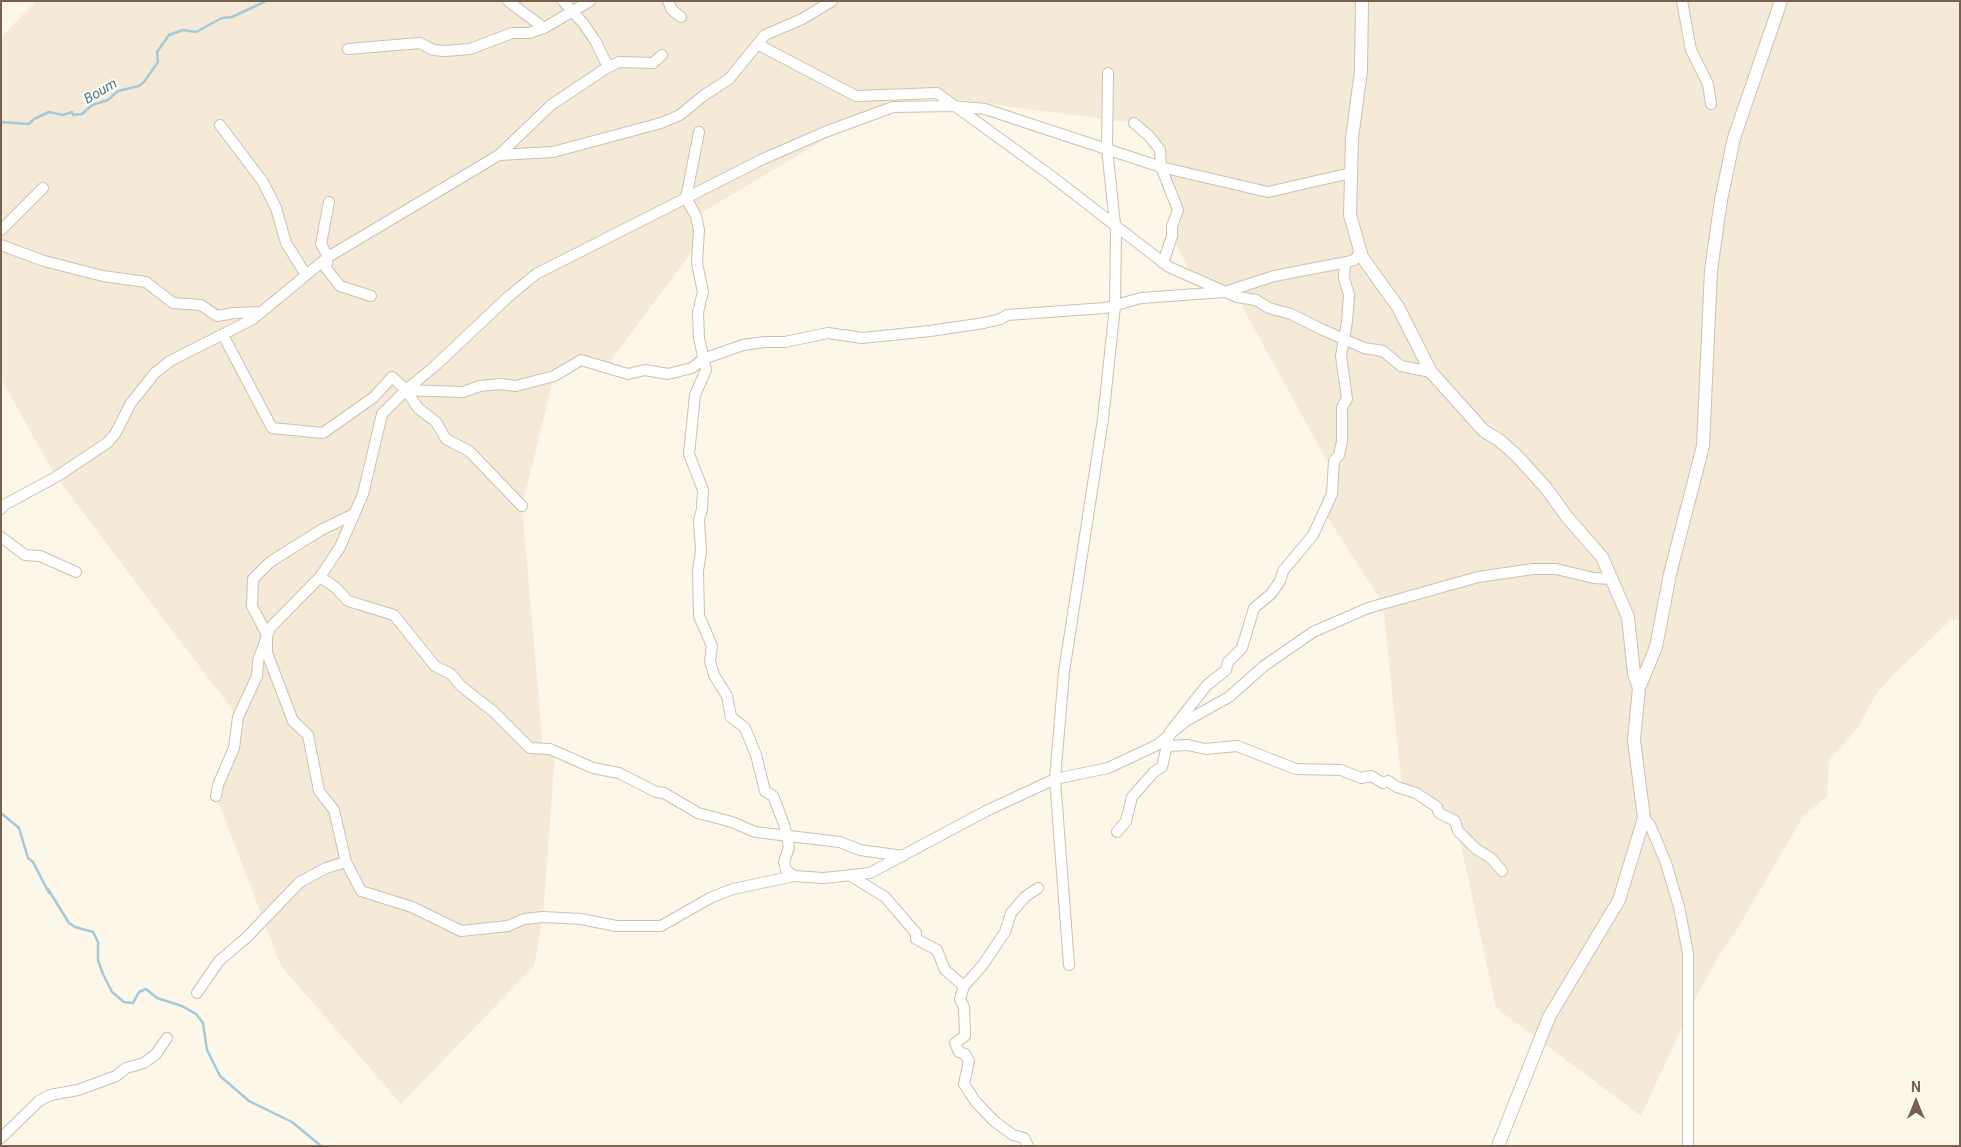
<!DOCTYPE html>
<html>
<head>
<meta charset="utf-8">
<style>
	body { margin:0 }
	#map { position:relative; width:1961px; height:1147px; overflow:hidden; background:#fcf7e9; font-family:Roboto,sans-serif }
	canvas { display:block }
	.frame { position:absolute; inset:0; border:2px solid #77604d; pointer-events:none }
	.north { position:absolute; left:1891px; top:1077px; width:50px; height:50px; -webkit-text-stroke:4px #fffaf0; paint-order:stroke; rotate:0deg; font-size:14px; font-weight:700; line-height:20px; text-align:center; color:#77604d }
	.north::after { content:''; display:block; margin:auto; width:18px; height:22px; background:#77604d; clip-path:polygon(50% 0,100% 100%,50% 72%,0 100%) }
</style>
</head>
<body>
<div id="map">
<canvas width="1961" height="1147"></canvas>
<div class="frame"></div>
<div class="north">N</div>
</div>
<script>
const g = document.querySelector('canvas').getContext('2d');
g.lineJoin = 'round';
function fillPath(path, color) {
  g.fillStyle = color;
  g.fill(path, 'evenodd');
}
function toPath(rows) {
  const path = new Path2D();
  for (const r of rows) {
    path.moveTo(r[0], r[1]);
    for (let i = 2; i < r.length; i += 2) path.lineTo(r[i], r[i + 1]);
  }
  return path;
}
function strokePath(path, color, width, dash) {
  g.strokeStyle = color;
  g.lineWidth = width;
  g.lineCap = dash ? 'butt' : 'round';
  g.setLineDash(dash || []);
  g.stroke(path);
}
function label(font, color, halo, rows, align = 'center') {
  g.font = font + ' Roboto,sans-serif';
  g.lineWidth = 4.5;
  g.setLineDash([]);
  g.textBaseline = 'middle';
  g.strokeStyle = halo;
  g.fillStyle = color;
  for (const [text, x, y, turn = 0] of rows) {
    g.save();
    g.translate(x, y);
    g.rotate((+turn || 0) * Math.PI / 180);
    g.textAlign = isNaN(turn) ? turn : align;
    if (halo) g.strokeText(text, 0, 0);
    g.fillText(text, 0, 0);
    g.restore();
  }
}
fillPath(toPath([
	[36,1,1960,1,1960,620,1952,619,1892,676,1875,696,1857,729,1829,760,1827,797,1804,815,1736,931,1721,952,1696,997,1641,1116,1496,1008,1458,831,1437,807,1402,787,1383,604,1323,510,1333,472,1237,297,1193,278,1172,236,1173,196,1149,136,1134,123,946,98,899,95,696,216,698,243,607,366,581,360,554,376,522,506,543,748,555,752,543,917,534,966,401,1104,281,966,216,796,238,717,56,477,1,379,1,37]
]), '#f4ead7');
strokePath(toPath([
	[1,122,29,124,34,119,49,112,63,115,72,112,73,115,82,114,92,105,108,100,118,91,139,86,144,82,158,62,157,52,169,35,183,30,196,32,222,18,232,17,266,1],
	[1,813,19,828,28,858,33,862,49,893,48,889,69,923,75,927,93,932,98,942,98,960,103,974,112,992,124,1002,133,1003,139,992,146,989,157,998,182,1006,196,1014,203,1023,207,1050,220,1076,249,1101,292,1122,321,1146]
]), '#a4cad8', 2.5);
const minor = toPath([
	[508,1,544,28],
	[563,1,583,23,596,42,605,61,610,66],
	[668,1,672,10,681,17],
	[1682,1,1691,50,1708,84,1711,104],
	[759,45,856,96,937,93,1050,175,1169,267,1237,297,1256,300,1269,308,1291,314,1321,329,1364,348,1383,351,1401,366,1431,372],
	[348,49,420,43,433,50,445,51,470,49,512,33,529,33,544,28,590,1],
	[1134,123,1149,136,1160,150,1161,167,1178,210,1172,226,1172,236,1163,263],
	[220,125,263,182,276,208,286,243,306,275],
	[699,132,686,198,696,216,699,230,697,263,703,292,698,312,699,338,706,370,695,395,689,454,703,490,702,509,699,520,701,551,698,571,699,616,712,646,710,661,714,675,727,696,731,717,745,728,756,755,765,791,773,796,784,824,789,847,784,862,786,870,794,876],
	[499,155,551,105,605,69,619,62,653,63,662,55],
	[1351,173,1268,192,1161,167,985,109,953,106,893,107,825,132,763,159,536,274,507,298,436,365,406,390,463,392,480,386,500,384,516,386,554,376,581,360,628,374,645,370,668,374,692,368,703,359,743,345,764,342,785,342,828,333,862,338,930,331,984,323,1001,319,1007,315,1105,308,1141,298,1225,292,1274,276,1347,262,1354,260,1361,252],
	[329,202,321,244,328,257,326,268,340,286,371,296],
	[1,230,43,188],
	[1,245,44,261,103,276,146,282,173,303,201,305,217,316,234,313,261,312],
	[406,390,418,408,436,422,446,439,469,451,522,506],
	[1,509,4,505,56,477,107,443,115,434,131,403,155,373,170,361,253,319,328,257,499,155,553,152,661,123,680,115,703,96,729,79,765,35,802,19,832,1],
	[354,514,321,530,270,562,253,579,252,606,267,635,267,653,293,721,308,735,319,791,334,810,346,862,361,891,412,907,461,931,508,926,524,919,543,917,581,919,616,926,661,926,712,897,733,889,794,876,824,878,870,873,986,811,1055,779,1108,768,1157,745,1186,721,1229,697,1264,666,1313,632,1368,608,1478,577,1533,569,1556,569,1594,578,1612,579],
	[1,537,25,555,40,556,76,572],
	[320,577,335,587,348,601,394,615,435,666,451,674,461,686,494,712,530,748,550,749,593,768,619,773,656,792,664,793,698,813,732,822,755,832,840,842,860,850,903,856],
	[1168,746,1188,745,1205,749,1237,746,1296,769,1341,770,1361,778,1371,776,1383,783,1388,781,1397,787,1416,793,1437,807,1439,813,1455,821,1458,831,1475,848,1492,859,1502,871],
	[216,796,218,785,234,748,238,717,257,676,258,661,270,628,320,577,340,547,363,494,382,414,406,390,392,377,374,397,323,433,272,428,223,335],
	[1644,818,1650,825,1666,863,1679,907,1688,953,1688,1146],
	[1117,832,1126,821,1132,797,1154,772,1162,767,1170,732,1207,685,1226,670,1228,662,1242,648,1254,608,1271,594,1280,581,1283,571,1313,535,1332,494,1334,461,1339,455,1342,441,1342,407,1347,399,1341,356,1347,322,1349,295,1344,278,1345,262],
	[851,876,885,897,916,933,916,939,937,950,945,970,964,986,960,999,964,1007,965,1036,955,1043,959,1052,965,1054,969,1061,964,1084,975,1101,994,1121,1013,1135,1024,1138,1028,1146],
	[1069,965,1055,779,1064,672,1103,419,1115,306,1116,233,1107,149,1108,73],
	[964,986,982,966,1005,932,1011,913,1025,897,1038,888],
	[197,993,219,961,246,938,300,882,326,868,346,862],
	[1,1138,39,1101,50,1095,78,1090,116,1076,126,1068,144,1063,156,1054,167,1038]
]);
const tertiary = toPath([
	[1362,1,1361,71,1352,138,1350,215,1362,257,1398,307,1431,372,1484,431,1499,440,1516,455,1546,488,1567,517,1602,557,1628,617,1634,674,1639,688],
	[1498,1146,1549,1017,1619,900,1644,818,1634,740,1639,688,1656,647,1670,574,1703,446,1711,270,1721,200,1734,138,1781,1]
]);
strokePath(minor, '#cec0af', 12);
strokePath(tertiary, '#cec0af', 14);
strokePath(minor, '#fff', 10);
strokePath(tertiary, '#fff', 12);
label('italic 14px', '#47788a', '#fffaf0', [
	["Boum",101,92,-30]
]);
</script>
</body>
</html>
